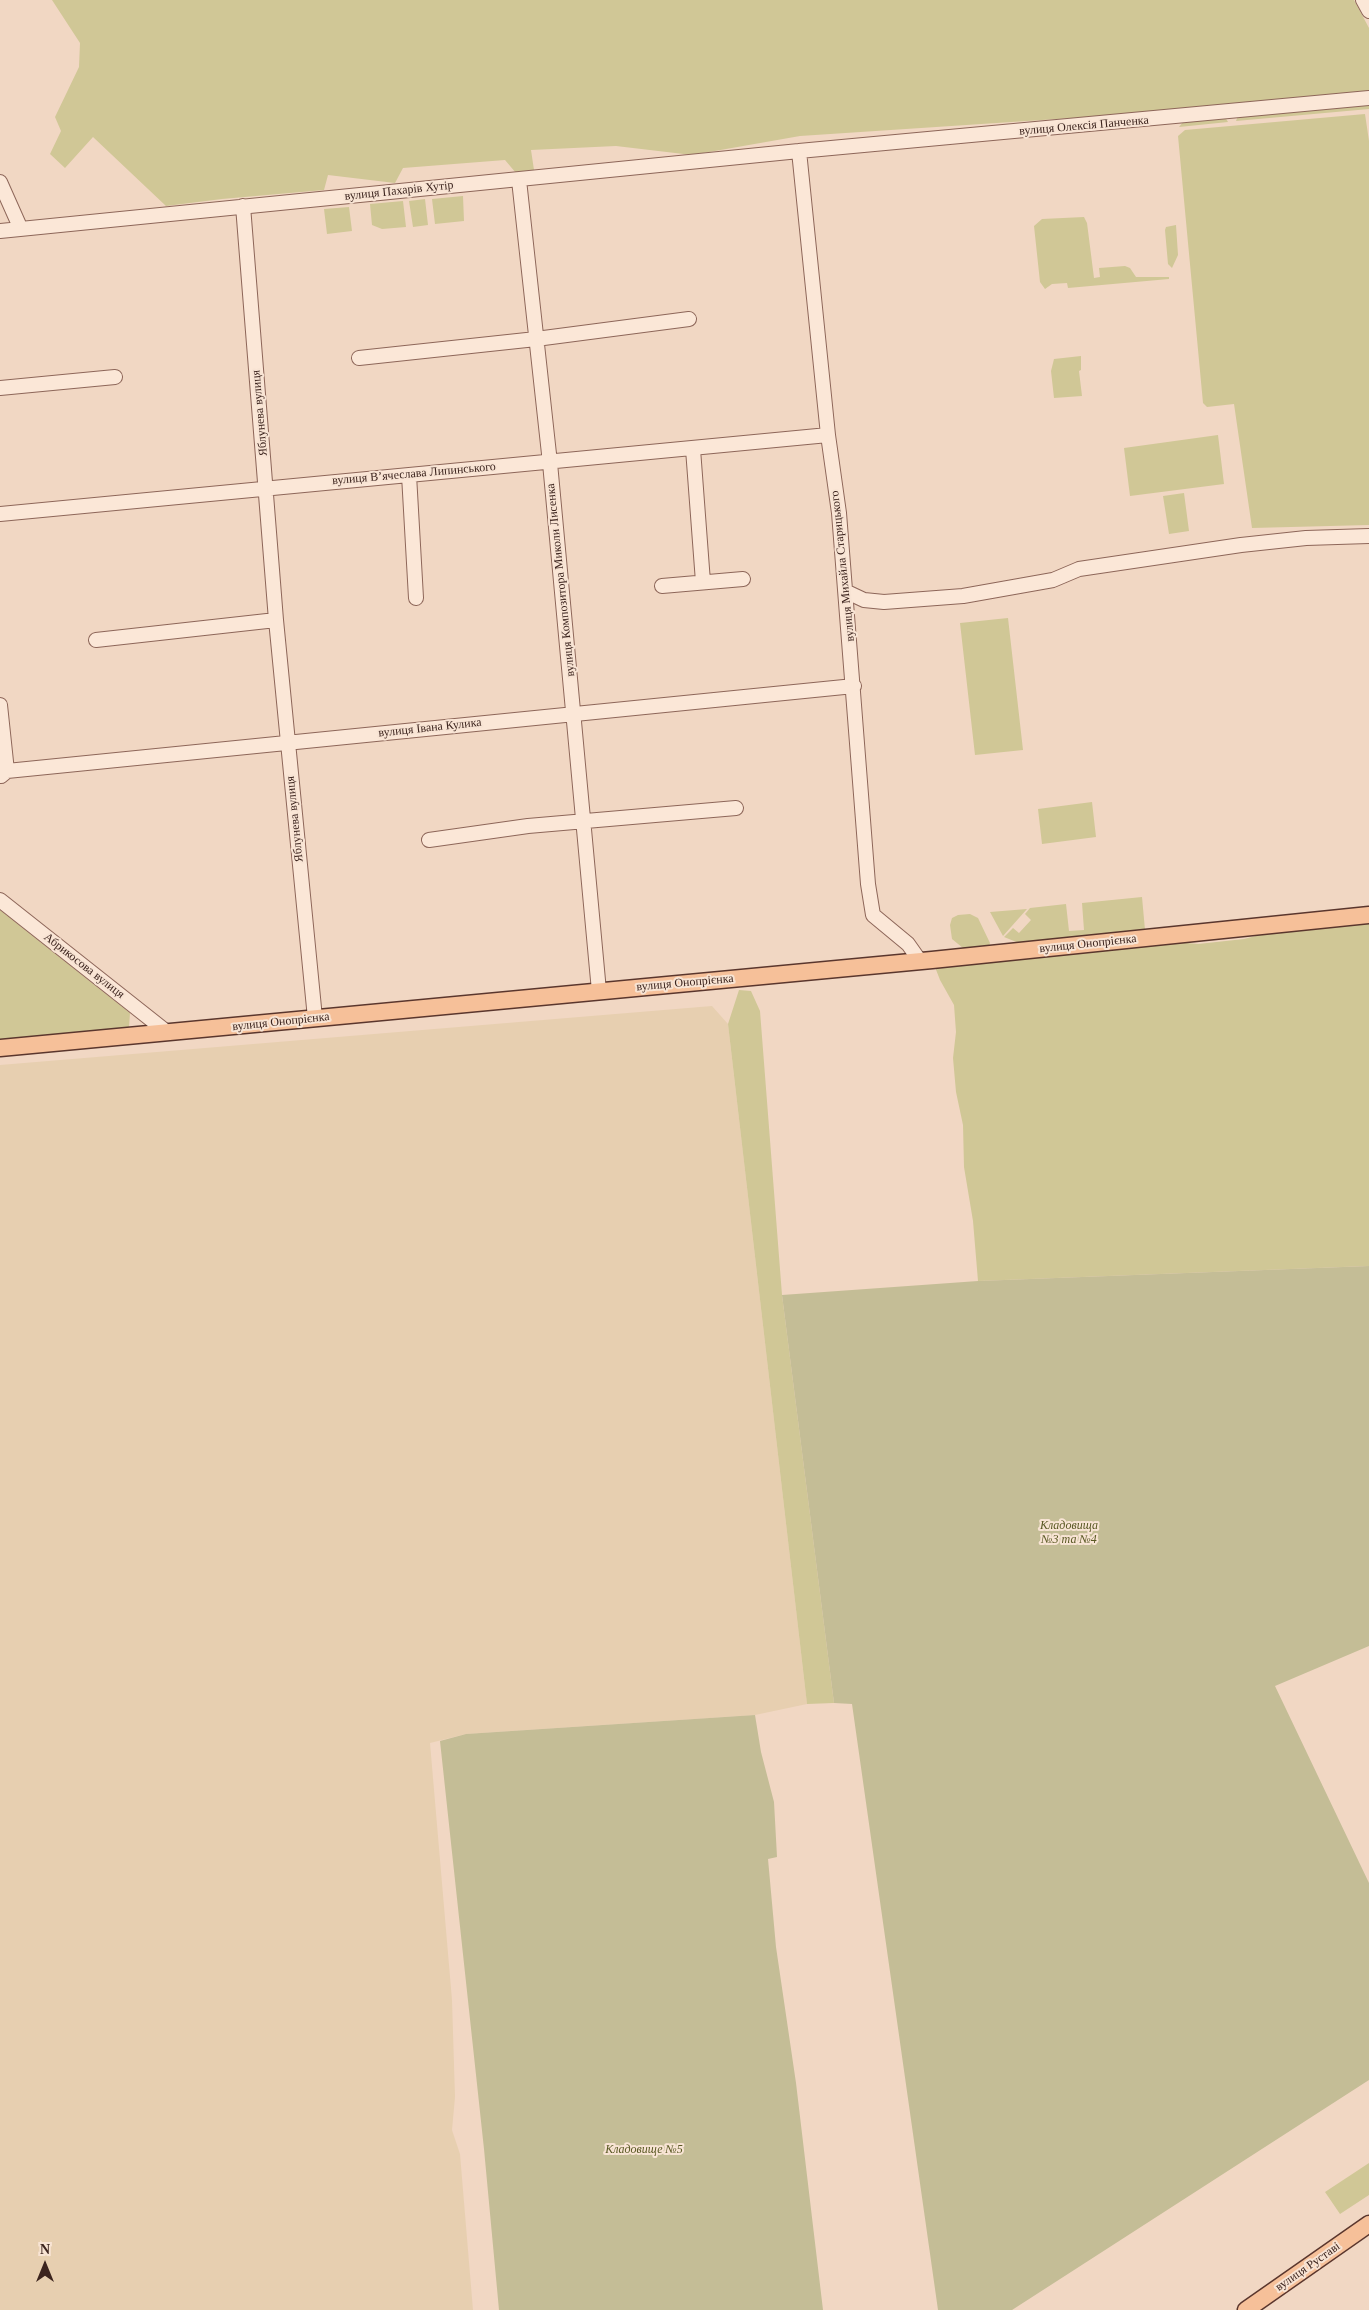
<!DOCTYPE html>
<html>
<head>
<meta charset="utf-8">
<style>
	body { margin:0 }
	#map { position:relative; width:1369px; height:2310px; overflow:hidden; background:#f1d7c3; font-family:"Times New Roman",serif }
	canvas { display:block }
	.north { position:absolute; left:20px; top:2240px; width:50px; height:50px; -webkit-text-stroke:4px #f8e4d4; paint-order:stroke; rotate:0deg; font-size:14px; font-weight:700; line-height:20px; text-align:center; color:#3c241e }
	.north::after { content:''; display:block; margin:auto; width:18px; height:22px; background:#3c241e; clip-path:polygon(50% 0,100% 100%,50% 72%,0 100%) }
</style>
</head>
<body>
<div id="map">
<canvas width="1369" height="2310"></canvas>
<div class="north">N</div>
</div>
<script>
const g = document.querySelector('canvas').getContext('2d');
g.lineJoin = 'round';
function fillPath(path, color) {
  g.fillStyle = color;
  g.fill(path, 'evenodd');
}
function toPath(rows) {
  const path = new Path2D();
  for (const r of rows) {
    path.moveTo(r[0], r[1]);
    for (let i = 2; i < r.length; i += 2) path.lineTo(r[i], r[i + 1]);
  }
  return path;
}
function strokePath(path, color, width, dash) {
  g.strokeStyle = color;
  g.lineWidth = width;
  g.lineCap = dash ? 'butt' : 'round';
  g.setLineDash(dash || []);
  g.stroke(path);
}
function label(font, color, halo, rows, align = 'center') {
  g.font = font + ' "Times New Roman",serif';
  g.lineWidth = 4;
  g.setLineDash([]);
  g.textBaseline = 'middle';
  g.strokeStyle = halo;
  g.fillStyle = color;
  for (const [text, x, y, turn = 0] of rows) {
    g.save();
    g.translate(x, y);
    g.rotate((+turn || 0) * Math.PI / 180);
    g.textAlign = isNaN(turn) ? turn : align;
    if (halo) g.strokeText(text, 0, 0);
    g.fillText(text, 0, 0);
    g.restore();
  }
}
fillPath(toPath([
	[712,1006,728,1024,807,1704,755,1715,466,1734,430,1743,452,2000,455,2097,452,2130,460,2154,473,2310,0,2310,0,1065]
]), '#e7cfb0');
fillPath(toPath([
	[52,0,1354,0,1369,28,1369,92,1148,113,800,136,692,155,616,146,531,150,534,170,516,173,505,160,403,168,395,183,328,175,324,190,222,199,166,206,93,137,65,168,50,154,61,131,55,117,79,67,80,43],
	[1369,101,1369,109,1236,121,1238,116],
	[1365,114,1369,141,1369,525,1252,528,1234,404,1207,407,1203,403,1178,136,1185,130],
	[1225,117,1228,122,1179,127,1183,122],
	[463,196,464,221,435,224,432,199],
	[425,199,428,225,413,227,409,201],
	[403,201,406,227,382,229,372,225,370,204],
	[349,207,352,231,327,234,324,209],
	[1084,217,1087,223,1094,278,1100,277,1099,268,1125,266,1130,268,1136,277,1169,277,1169,279,1068,288,1067,283,1052,284,1045,289,1040,282,1034,226,1042,219],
	[1176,225,1178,255,1172,268,1168,264,1165,230,1166,227],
	[1081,356,1081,370,1079,371,1082,396,1054,398,1051,371,1054,359],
	[1218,435,1224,484,1130,496,1124,448],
	[1184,493,1189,531,1169,534,1163,496],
	[1008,618,1023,750,975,755,960,623],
	[1092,802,1096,837,1042,844,1038,809],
	[1142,897,1145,930,1032,942,1019,943,1004,937,1013,928,1019,933,1031,920,1025,914,1030,908,1066,904,1069,931,1084,930,1082,903],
	[1027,909,1003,936,990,912],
	[0,910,130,1013,129,1027,0,1041],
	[970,914,978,918,990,943,989,946,963,948,952,939,950,925,952,918,958,915],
	[1369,922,1369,1266,978,1281,973,1221,964,1167,963,1125,956,1092,953,1058,956,1032,954,1005,940,980,935,967,1177,942,1198,944,1244,939,1267,933],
	[739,990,751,991,760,1011,782,1295,834,1703,807,1704,728,1024],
	[1369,2163,1369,2195,1340,2214,1325,2192]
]), '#d0c796');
fillPath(toPath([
	[1369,1266,1369,1646,1275,1686,1369,1883,1369,2080,1012,2310,938,2310,852,1704,834,1703,782,1295,978,1281],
	[755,1715,761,1752,774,1802,777,1857,768,1859,776,1947,796,2083,823,2310,499,2310,484,2149,440,1741,466,1734]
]), '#c4bd96');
const minor = toPath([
	[1363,0,1369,11],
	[799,151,828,435,839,513,868,884,873,915,908,944,920,961],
	[519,180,550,463,599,991],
	[0,182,20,227],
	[243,206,276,620,315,1018],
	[0,231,799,151,1369,98],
	[359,358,536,339,689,319],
	[0,388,115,377],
	[693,449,703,582],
	[409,475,416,598],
	[0,514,828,435],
	[662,586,743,579],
	[847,592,864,600,884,602,963,596,1053,580,1079,569,1241,545,1306,538,1369,536],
	[96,640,276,620],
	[0,705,7,771,1,776],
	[7,771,854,686],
	[429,840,528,826,736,808],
	[0,900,168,1033]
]);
const major = toPath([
	[0,1048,932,960,1369,915],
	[1246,2310,1369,2224]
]);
strokePath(minor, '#8d6659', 16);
strokePath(major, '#5a362d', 19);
strokePath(minor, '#fbe7d7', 14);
strokePath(major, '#f6c099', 16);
label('12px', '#3c241e', '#f8e4d4', [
	["вулиця Олексія Панченка",1084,126,-5],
	["вулиця Пахарів Хутір",399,191,-6],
	["Яблунева вулиця",260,413,-95],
	["вулиця Вʼячеслава Липинського",414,474,-5],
	["вулиця Михайла Старицького",843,566,-96],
	["вулиця Композитора Миколи Лисенка",561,580,-96],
	["вулиця Івана Кулика",430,728,-6],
	["Яблунева вулиця",295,819,-96],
	["вулиця Онопрієнка",1088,944,-6],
	["Абрикосова вулиця",84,966,38],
	["вулиця Онопрієнка",685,983,-5],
	["вулиця Онопрієнка",281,1022,-6],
	["вулиця Руставі",1308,2267,-35]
]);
label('italic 12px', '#595823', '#f8e4d4', [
	["Кладовища",1069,1526],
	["№3 та №4",1069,1540],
	["Кладовище №5",644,2150]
]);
</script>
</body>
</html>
